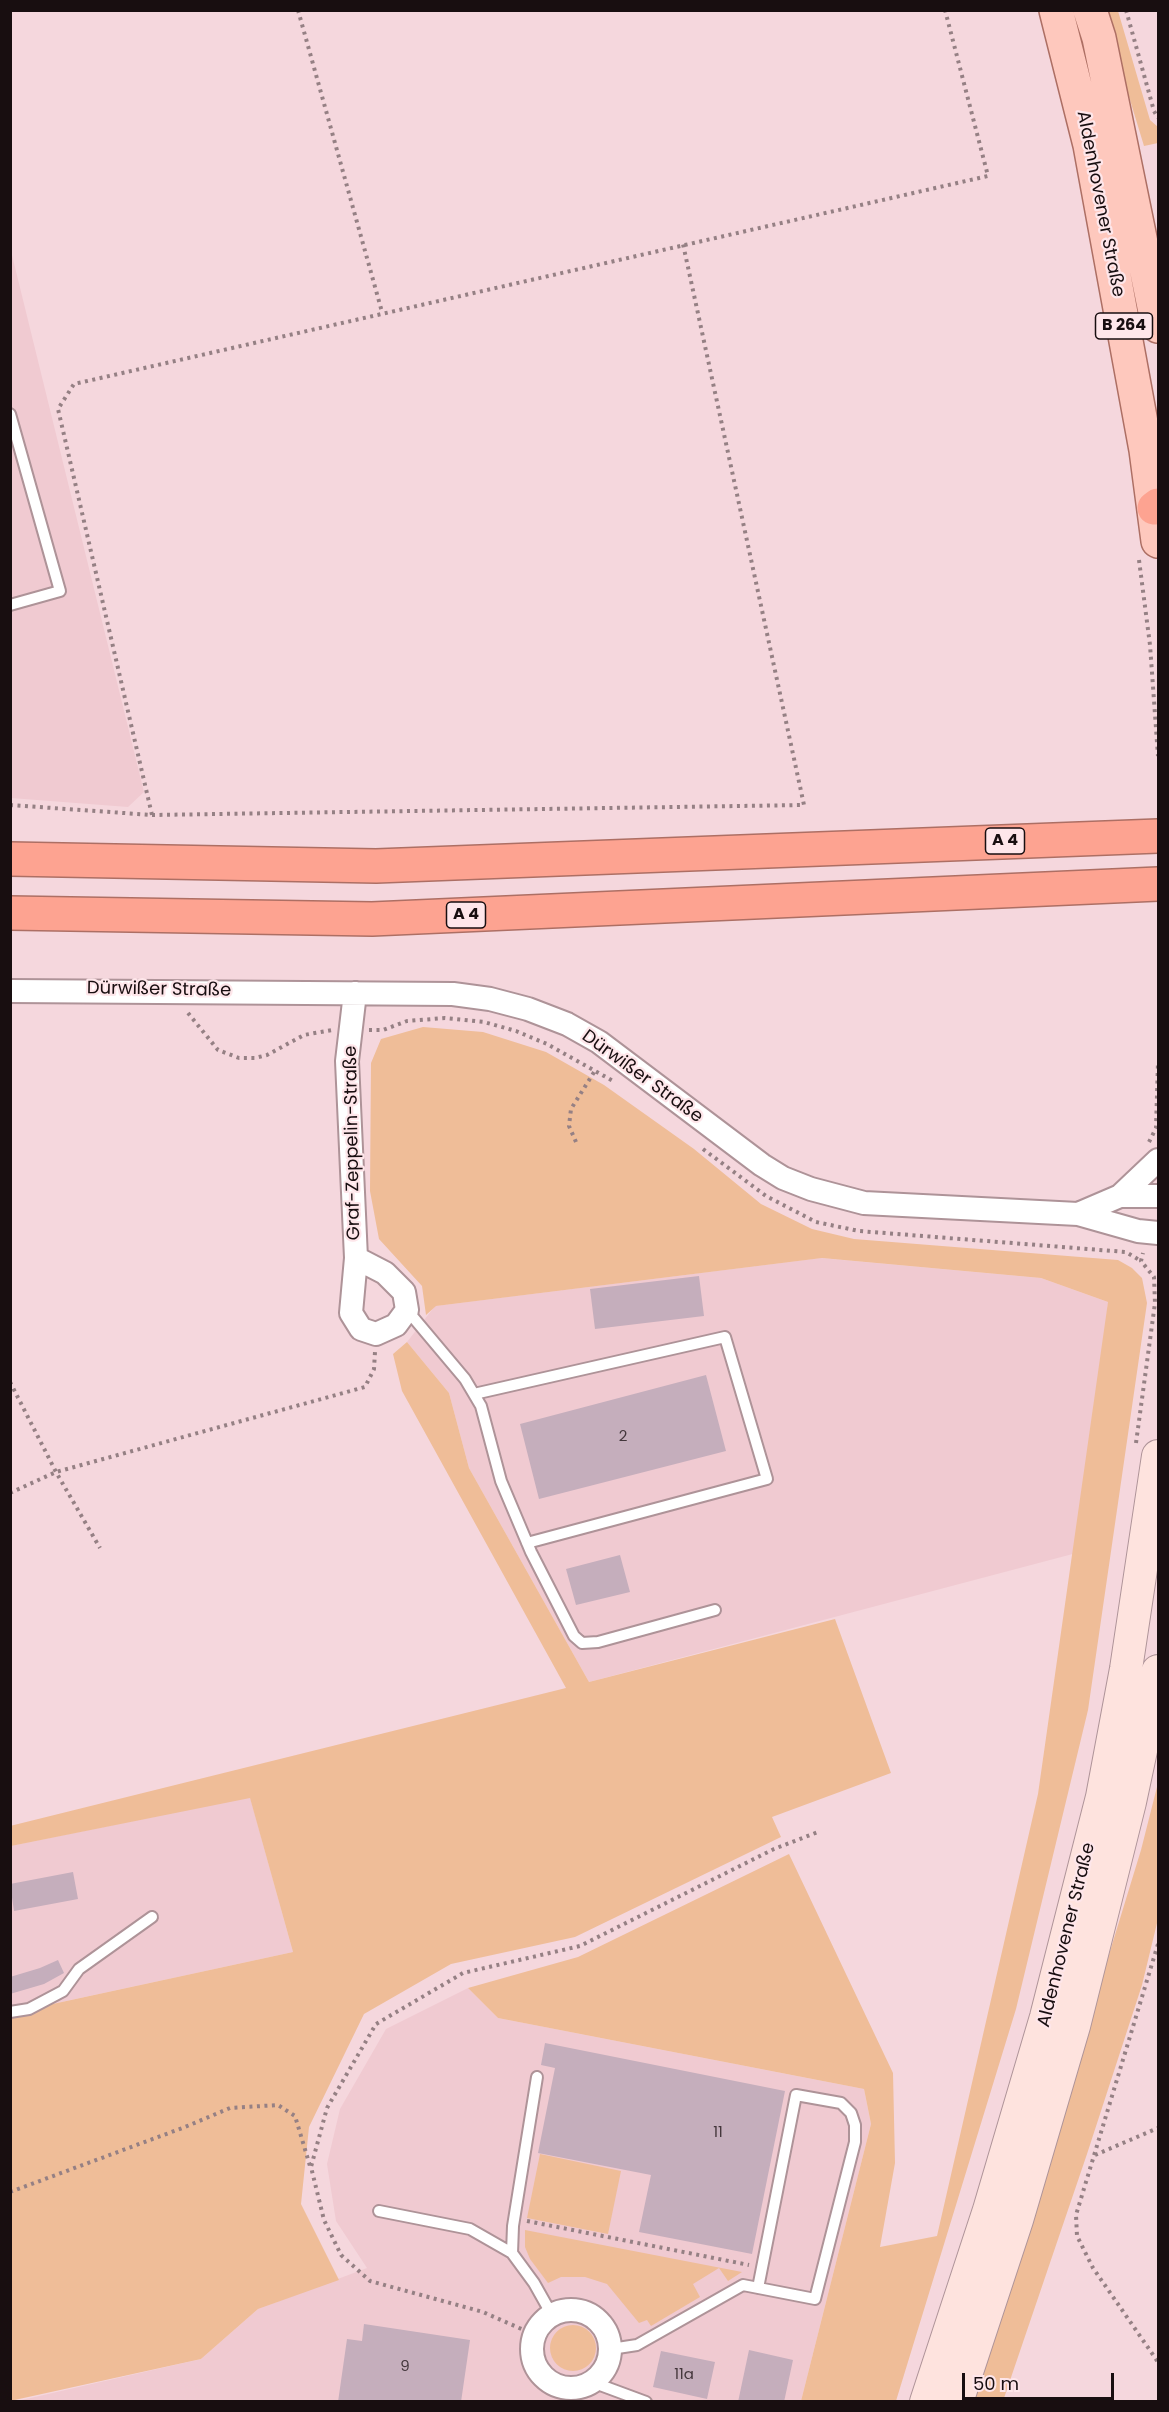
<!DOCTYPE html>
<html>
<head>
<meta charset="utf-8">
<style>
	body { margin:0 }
	#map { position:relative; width:1169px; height:2412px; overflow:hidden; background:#f5d7dd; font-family:Poppins,sans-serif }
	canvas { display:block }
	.frame { position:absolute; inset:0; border:12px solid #180e10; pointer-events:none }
	.scale { position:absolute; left:962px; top:2373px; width:152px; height:27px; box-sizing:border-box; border:3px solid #180e10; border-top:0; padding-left:8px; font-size:18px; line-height:21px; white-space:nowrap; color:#180e10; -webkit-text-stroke:4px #fee6ea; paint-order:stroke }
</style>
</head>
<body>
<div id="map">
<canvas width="1169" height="2412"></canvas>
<div class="frame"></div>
<div class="scale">50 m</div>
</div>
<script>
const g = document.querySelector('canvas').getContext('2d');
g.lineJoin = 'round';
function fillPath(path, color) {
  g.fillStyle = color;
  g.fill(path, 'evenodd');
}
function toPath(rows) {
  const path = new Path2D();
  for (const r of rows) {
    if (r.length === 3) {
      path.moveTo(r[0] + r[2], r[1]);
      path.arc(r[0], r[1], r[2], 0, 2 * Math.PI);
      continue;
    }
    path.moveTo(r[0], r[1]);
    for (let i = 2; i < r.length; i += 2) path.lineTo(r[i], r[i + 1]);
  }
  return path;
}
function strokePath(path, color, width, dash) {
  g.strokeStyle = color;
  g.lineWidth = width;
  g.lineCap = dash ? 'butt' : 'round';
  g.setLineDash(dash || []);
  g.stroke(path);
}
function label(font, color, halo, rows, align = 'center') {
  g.font = font + ' Poppins,sans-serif';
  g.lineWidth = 4.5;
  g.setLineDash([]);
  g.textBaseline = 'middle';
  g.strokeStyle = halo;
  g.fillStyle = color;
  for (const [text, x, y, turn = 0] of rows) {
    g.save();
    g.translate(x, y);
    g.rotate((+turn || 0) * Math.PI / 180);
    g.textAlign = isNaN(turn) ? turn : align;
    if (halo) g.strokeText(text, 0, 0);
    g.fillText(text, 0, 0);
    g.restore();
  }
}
fillPath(toPath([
	[10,247,144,792,128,807,11,798],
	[821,1258,1041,1278,1108,1302,1084,1551,589,1682,469,1468,449,1393,407,1342,435,1306],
	[250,1797,293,1952,11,2013,10,1846],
	[468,1988,498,2018,864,2089,871,2124,801,2401,13,2402,201,2359,258,2309,367,2268,336,2221,327,2164,340,2109,386,2029]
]), '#f0cad1');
fillPath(toPath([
	[1103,11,1118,11,1150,120,1158,127,1158,143,1144,146],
	[423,1027,483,1032,546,1052,604,1085,694,1149,761,1204,812,1229,854,1239,1118,1260,1132,1268,1142,1278,1147,1303,1088,1710,1016,2009,896,2401,801,2401,871,2124,864,2089,498,2018,468,1988,578,1957,789,1854,893,2073,895,2163,880,2247,937,2236,1038,1794,1108,1302,1041,1278,822,1258,436,1306,426,1315,422,1286,379,1239,370,1191,371,1063,381,1039],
	[407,1342,449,1393,469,1468,589,1682,835,1619,891,1773,772,1817,781,1837,575,1937,451,1964,364,2014,309,2127,301,2204,339,2280,258,2309,201,2359,10,2401,11,2013,293,1952,250,1798,11,1846,10,1826,566,1688,402,1391,393,1354],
	[1158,1783,1158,1919,1142,1985,1087,2154,1003,2401,972,2402,1141,1850],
	[540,2154,621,2171,608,2234,527,2218],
	[525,2230,742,2272,728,2281,719,2268,693,2284,700,2297,651,2326,647,2320,639,2323,607,2284,585,2277,561,2277,548,2283,530,2259,525,2247],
	[573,2348,23]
]), '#efbd98');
fillPath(toPath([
	[699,1276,704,1316,595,1329,590,1289],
	[706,1375,726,1451,539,1499,520,1424],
	[620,1555,630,1592,576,1605,566,1569],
	[73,1872,78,1899,14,1911,10,1884],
	[58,1960,64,1973,44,1984,10,1994,10,1977,40,1968],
	[545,2043,785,2091,752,2254,639,2232,651,2175,538,2153,555,2068,541,2065],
	[364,2324,470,2340,461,2402,338,2402,347,2339,362,2341],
	[749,2350,793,2360,784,2402,738,2402],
	[661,2351,715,2362,707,2399,653,2387]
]), '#c5aebc');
const lane = toPath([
	[10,414,60,591,10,605],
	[407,1310,465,1379,481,1406,501,1481,531,1552,574,1636,582,1643,598,1642,715,1610],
	[474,1394,725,1337,767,1479,527,1543],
	[10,2012,29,2009,63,1991,79,1969,152,1917],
	[379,2211,470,2229,512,2253,534,2283,552,2315],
	[512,2253,513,2226,537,2077],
	[611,2349,637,2345,743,2285,815,2299,855,2142,855,2125,851,2113,841,2103,796,2095,758,2288],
	[592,2382,646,2402]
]);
const street = toPath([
	[10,991,453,994,490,999,528,1009,567,1024,599,1042,762,1165,783,1178,811,1189,864,1203,1078,1214,1138,1231,1158,1233],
	[355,993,347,1061,356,1258,351,1313,361,1329,376,1334,396,1325,407,1310,404,1292,385,1273,356,1258],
	[1120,1196,1158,1160],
	[1078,1214,1120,1196,1158,1196],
	[571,2349,39]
]);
const secondary = toPath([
	[926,2402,989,2210,1046,2017,1102,1797,1126,1669,1158,1456],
	[957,2402,1017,2220,1074,2026,1130,1802,1158,1671]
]);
const primary = toPath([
	[1056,10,1090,145,1146,450,1158,541],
	[1090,10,1099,38,1158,326]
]);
const highway = toPath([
	[1154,508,1158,505],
	[10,859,376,866,1158,836],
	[10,913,372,919,1158,884]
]);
strokePath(lane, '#ae9398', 14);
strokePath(street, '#ae9398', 26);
strokePath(secondary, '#ae9398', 34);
strokePath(primary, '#ad6f64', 36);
strokePath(highway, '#ad6f64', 36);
strokePath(toPath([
	[298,10,382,312],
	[1126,10,1154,111,1158,118],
	[1139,560,1150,645,1158,756],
	[10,805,152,815,58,409,74,384,988,176,945,10],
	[152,815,804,805,683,244],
	[188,1013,218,1050,239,1058,255,1058,267,1055,304,1035,332,1030],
	[369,1030,383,1030,407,1021,445,1018,484,1022,516,1031,547,1044,613,1081],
	[576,1142,569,1126,571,1109,596,1069],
	[1149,1142,1156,1128,1158,1062],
	[703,1149,766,1196,816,1222,859,1231,1126,1252,1141,1261],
	[10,1382,56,1472,100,1548],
	[1136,1443,1155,1303,1154,1277,1141,1261,1143,1253],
	[10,1493,56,1472,365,1387,374,1369,375,1352],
	[1158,1944,1076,2215,1077,2236,1093,2268,1158,2362],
	[1095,2155,1158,2128],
	[10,2192,185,2127,230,2108,278,2105,295,2116,310,2166],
	[527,2221,749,2265],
	[535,2335,483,2312,370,2281,341,2255,324,2220,311,2167,327,2108,376,2024,463,1973,580,1946,774,1849,818,1832]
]), '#958084', 4, [3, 4.5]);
strokePath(lane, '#fff', 10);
strokePath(street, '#fff', 22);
strokePath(secondary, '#fee3de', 32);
strokePath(primary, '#fec8bd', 33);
strokePath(highway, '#fda391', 33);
label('15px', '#43363b', null, [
	["2",623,1437],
	["11",718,2133],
	["9",405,2367],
	["11a",684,2375]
]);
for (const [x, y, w] of [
	[1124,326,57],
	[1005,841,39],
	[466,915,39]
]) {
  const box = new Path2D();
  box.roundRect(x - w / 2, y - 13, w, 26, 4.5);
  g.fillStyle = '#fee6ea';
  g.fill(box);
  strokePath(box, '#180e10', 1.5);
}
label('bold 16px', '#180e10', null, [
	["B 264",1124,326],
	["A 4",1005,841],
	["A 4",466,915]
]);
label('18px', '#180e10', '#fee6ea', [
	["Aldenhovener Straße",1100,204,79],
	["Dürwißer Straße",159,990,1],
	["Dürwißer Straße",642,1077,36],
	["Graf-Zeppelin-Straße",353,1143,-91],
	["Aldenhovener Straße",1067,1935,-76]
]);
</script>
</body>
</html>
